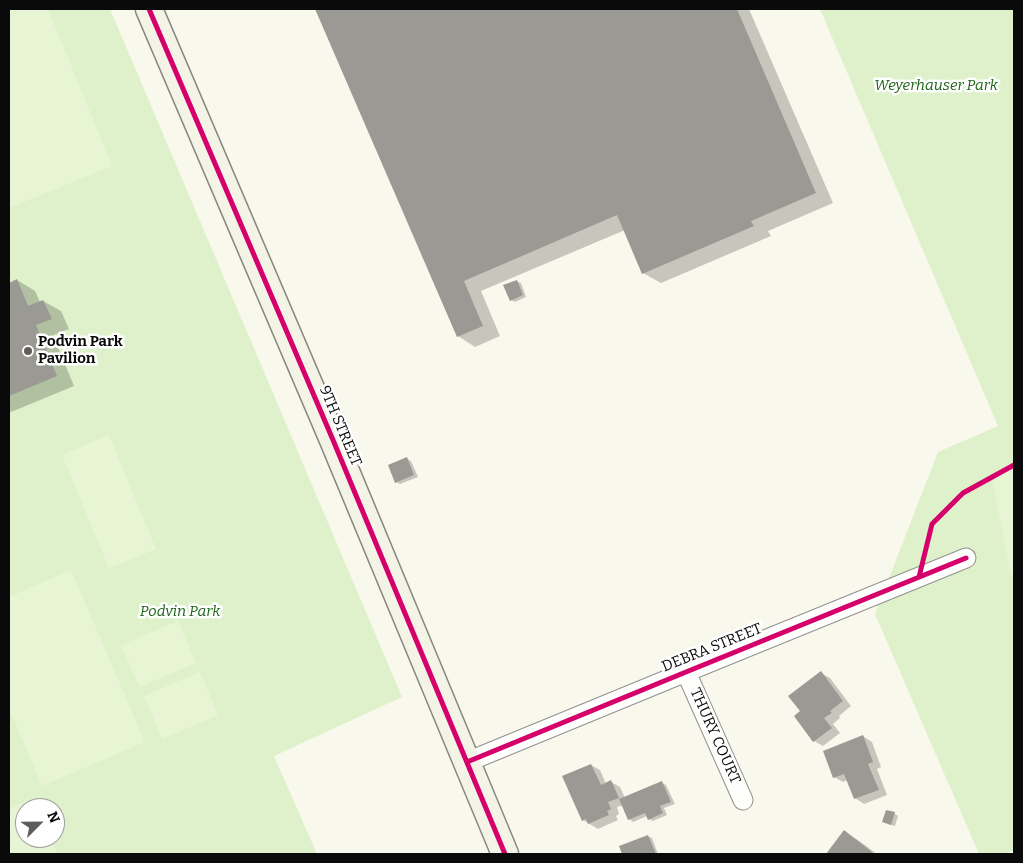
<!DOCTYPE html>
<html>
<head>
<meta charset="utf-8">
<style>
	body { margin:0 }
	#map { position:relative; width:1023px; height:863px; overflow:hidden; background:#f9f8ec; font-family:Bitter,serif }
	canvas { display:block }
	.frame { position:absolute; inset:0; border:10px solid #0a0a0a; pointer-events:none }
	.north { position:absolute; left:15px; top:798px; width:50px; height:50px; box-sizing:border-box; background:#fff; border:1px solid #9d9d9d; border-radius:50%; rotate:67deg; font-size:14px; font-weight:700; line-height:20px; text-align:center; color:#0a0a0a }
	.north::after { content:''; display:block; margin:auto; width:18px; height:22px; background:#5e5d59; clip-path:polygon(50% 0,100% 100%,50% 72%,0 100%) }
</style>
</head>
<body>
<div id="map">
<canvas width="1023" height="863"></canvas>
<div class="frame"></div>
<div class="north">N</div>
</div>
<script>
const g = document.querySelector('canvas').getContext('2d');
g.lineJoin = 'round';
function fillPath(path, color) {
  g.fillStyle = color;
  g.fill(path, 'evenodd');
}
function toPath(rows) {
  const path = new Path2D();
  for (const r of rows) {
    path.moveTo(r[0], r[1]);
    for (let i = 2; i < r.length; i += 2) path.lineTo(r[i], r[i + 1]);
  }
  return path;
}
function strokePath(path, color, width, dash) {
  g.strokeStyle = color;
  g.lineWidth = width;
  g.lineCap = dash ? 'butt' : 'round';
  g.setLineDash(dash || []);
  g.stroke(path);
}
function label(font, color, halo, rows, align = 'center') {
  g.font = font + ' Bitter,serif';
  g.lineWidth = 5;
  g.setLineDash([]);
  g.textBaseline = 'middle';
  g.strokeStyle = halo;
  g.fillStyle = color;
  for (const [text, x, y, turn = 0] of rows) {
    g.save();
    g.translate(x, y);
    g.rotate((+turn || 0) * Math.PI / 180);
    g.textAlign = isNaN(turn) ? turn : align;
    if (halo) g.strokeText(text, 0, 0);
    g.fillText(text, 0, 0);
    g.restore();
  }
}
fillPath(toPath([
	[9,9,110,9,402,697,274,756,317,854,9,854],
	[25,808,55,808,55,838,25,838],
	[820,9,1014,9,1014,850,1004,854,979,854,875,614,938,452,998,426]
]), '#def1ca');
fillPath(toPath([
	[9,9,48,9,112,166,9,208],
	[109,435,156,549,109,568,62,455],
	[1014,467,1014,579,1010,572,992,477],
	[71,570,145,742,42,786,9,708,9,597],
	[178,621,196,663,139,687,121,645],
	[200,672,218,715,162,739,144,696],
	[33,798,37,808,25,808,25,838,50,838,57,854,9,854,9,809]
]), '#e8f5d4');
fillPath(toPath([
	[316,9,749,9,833,203,768,231,771,236,661,283,643,273,625,230,481,291,500,336,475,347,458,336],
	[17,280,35,291,40,302,43,301,61,311,69,329,53,335,74,386,11,412,9,411,9,284],
	[516,281,521,283,526,297,515,302,511,300],
	[407,459,411,461,418,477,400,484,396,482],
	[821,673,830,678,851,706,839,716,840,718,833,724,840,733,823,746,814,741,801,711],
	[863,736,872,742,881,767,877,769,887,795,864,804,855,798,847,780,843,782,834,777],
	[591,765,600,770,606,784,611,782,620,787,625,798,662,783,666,785,675,804,664,808,667,815,653,821,649,819,647,816,633,822,629,819,623,805,617,807,619,814,616,816,618,820,598,829,583,820],
	[894,813,898,816,895,826,888,824],
	[844,832,858,840,877,854,827,854],
	[647,836,652,838,658,854,624,854,621,847]
]), '#0003');
fillPath(toPath([
	[315,9,737,9,816,193,751,221,754,226,642,274,617,215,464,281,483,326,457,337],
	[17,279,28,306,43,300,52,319,36,325,57,376,9,396,9,283],
	[517,280,523,295,510,301,503,285],
	[407,457,414,475,395,483,388,465],
	[821,671,843,701,830,711,832,713,824,718,832,728,813,742,794,716,800,711,788,696],
	[863,735,873,762,868,764,879,790,854,799,844,774,833,778,823,751],
	[591,764,601,785,611,780,619,798,608,802,611,809,607,811,609,815,588,824,586,819,582,821,562,776],
	[662,781,671,802,660,806,663,813,648,820,645,813,628,820,619,799],
	[886,810,895,812,891,825,882,822],
	[844,830,872,852,871,854,826,854],
	[648,835,656,854,622,854,619,846]
]), '#9b9993');
const street = toPath([
	[686,672,743,800],
	[467,762,686,672,966,558]
]);
const secondary = toPath([
	[149,9,333,440,505,854]
]);
strokePath(street, '#92918c', 21);
strokePath(secondary, '#888882', 29);
strokePath(street, '#fefefc', 19);
strokePath(secondary, '#f4f4e6', 26);
strokePath(toPath([
	[149,9,333,440,505,854],
	[919,577,932,524,963,493,1014,465],
	[467,762,686,672,966,558]
]), '#d6006c', 5);
for (const [x, y, r, color] of [
	[28,351,5,"#5e5d59"]
]) {
  const dot = new Path2D();
  dot.arc(x, y, r, 0, 2 * Math.PI);
  g.fillStyle = color;
  g.fill(dot);
  strokePath(dot, '#fff', 2);
}
label('italic 15px', '#1e6417', '#fff', [
	["Weyerhauser Park",936,86],
	["Podvin Park",180,612]
]);
label('bold 15px', '#0a0a0a', '#fff', [
	["Podvin Park",38,342],
	["Pavilion",38,359]
], 'left');
label('15px', '#0a0a0a', '#fff', [
	["9TH STREET",340,426,67],
	["DEBRA STREET",712,648,-22],
	["THURY COURT",715,736,66]
]);
</script>
</body>
</html>
